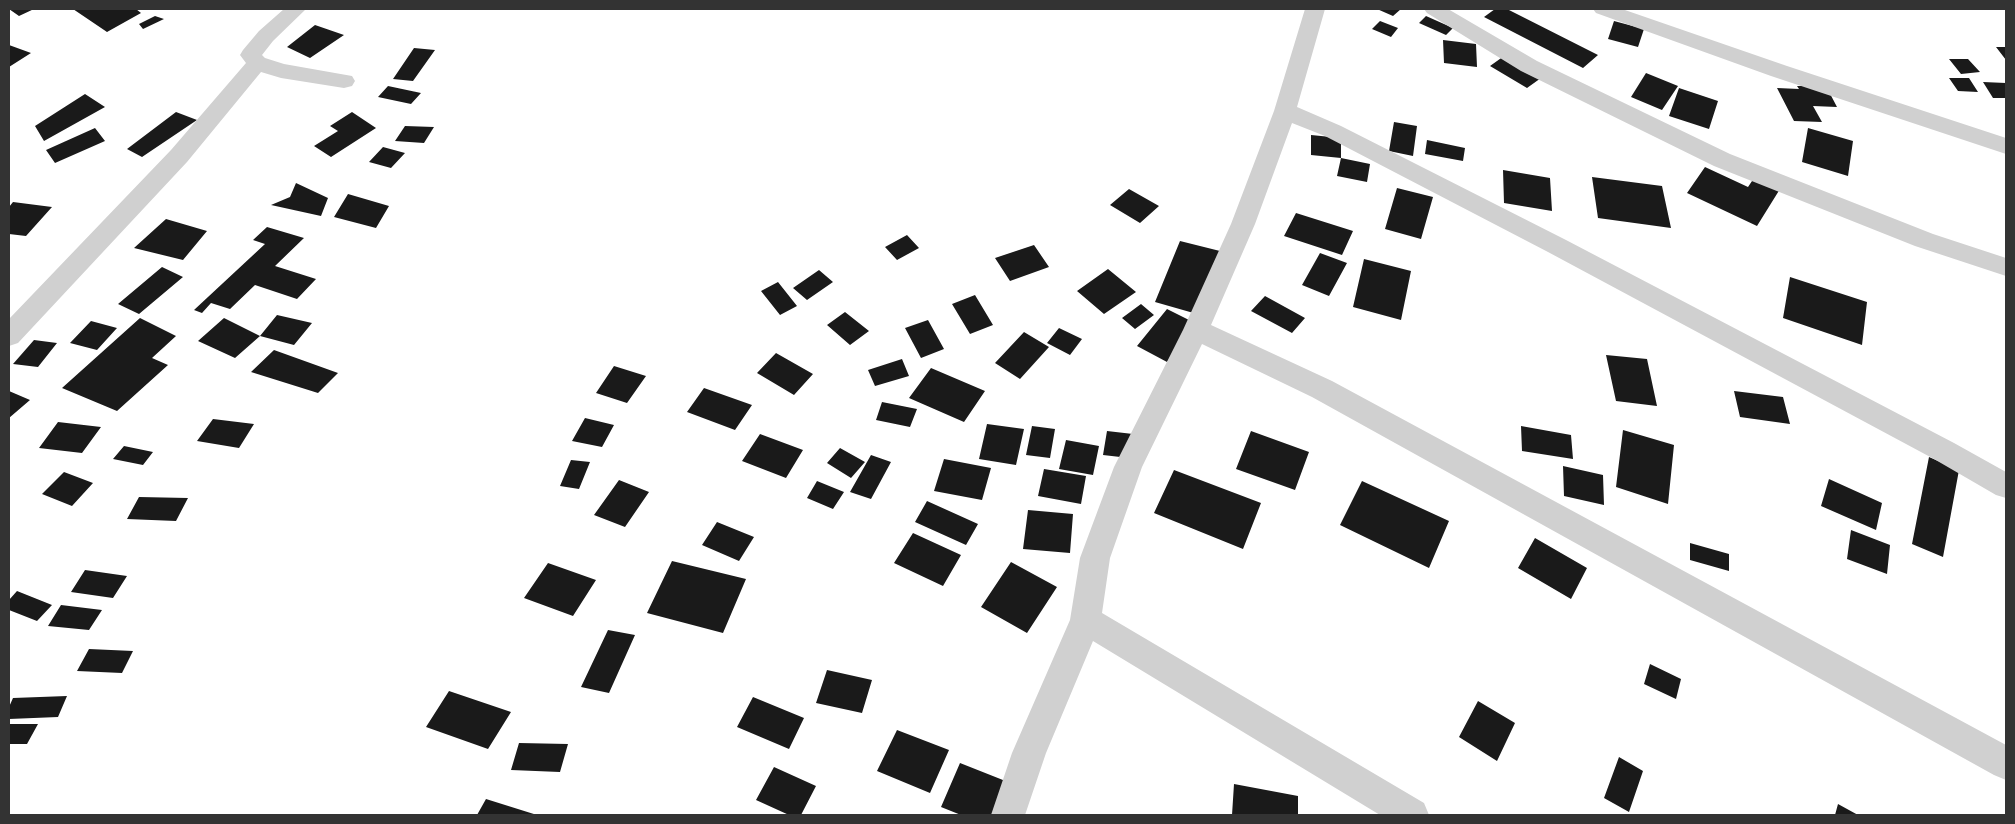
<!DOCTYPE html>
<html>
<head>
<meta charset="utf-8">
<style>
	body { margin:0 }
	#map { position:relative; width:2015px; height:824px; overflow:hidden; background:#fff; font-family:"Fira Sans",sans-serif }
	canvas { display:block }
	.frame { position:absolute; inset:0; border:10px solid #333; pointer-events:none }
</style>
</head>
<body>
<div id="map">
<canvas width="2015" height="824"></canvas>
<div class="frame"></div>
</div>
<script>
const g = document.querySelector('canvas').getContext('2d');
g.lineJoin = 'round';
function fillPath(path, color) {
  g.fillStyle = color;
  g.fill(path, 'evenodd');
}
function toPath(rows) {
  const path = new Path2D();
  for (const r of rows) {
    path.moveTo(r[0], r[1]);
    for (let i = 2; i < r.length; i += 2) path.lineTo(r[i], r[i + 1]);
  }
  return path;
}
fillPath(toPath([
	[9,9,34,9,19,16],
	[73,9,136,9,141,13,107,32],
	[1377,9,1401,9,1393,16],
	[1495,9,1507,9,1598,55,1583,68,1484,17],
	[155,16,164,19,143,29,139,24],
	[1426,16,1453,28,1446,35,1419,23],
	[1380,21,1398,28,1391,37,1372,29],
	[1614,21,1644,29,1638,47,1608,39],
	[315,25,344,35,310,58,287,47],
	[1443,40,1476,44,1477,67,1444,63],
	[9,45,31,53,9,67],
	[1996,47,2006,47,2006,60],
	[414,48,435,50,413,81,393,79],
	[1504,56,1541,78,1527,88,1490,66],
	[1949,59,1968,59,1980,72,1961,74],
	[1646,73,1678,86,1662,110,1631,97],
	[1949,78,1969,78,1978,92,1958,91],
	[1983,82,2006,83,2006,98,1993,98],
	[388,86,421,93,411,104,378,97],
	[1797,86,1826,86,1837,107,1813,106,1822,122,1794,121,1777,88,1799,89],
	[1679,88,1718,101,1709,129,1669,116],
	[85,94,105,107,44,141,35,126],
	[176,112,197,120,142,157,127,149],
	[352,112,376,128,331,157,314,146,338,131,330,126],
	[1394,122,1417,126,1413,156,1389,151],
	[405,126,434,127,424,143,395,141],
	[95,128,105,141,55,163,46,150],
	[1808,128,1853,141,1848,176,1802,162],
	[1311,135,1341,138,1341,158,1370,164,1367,182,1337,176,1341,158,1311,155],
	[1427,140,1465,148,1463,161,1425,154],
	[383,147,405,153,391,168,369,162],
	[1705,167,1748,187,1754,178,1780,189,1757,226,1687,193],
	[1503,170,1550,178,1552,211,1504,203],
	[1592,177,1662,186,1671,228,1598,218],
	[296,183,328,198,321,216,271,205,290,197],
	[1397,188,1433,197,1421,239,1385,229],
	[1129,189,1159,206,1140,223,1110,205],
	[348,194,389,206,376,228,334,217],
	[13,202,52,207,26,236,9,234,9,207],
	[1296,213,1353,231,1342,255,1284,236],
	[166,219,207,231,183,260,134,248],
	[267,227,304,238,275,266,316,279,297,299,255,285,230,309,211,303,202,313,194,310,265,244,253,240],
	[907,235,919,248,897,260,885,247],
	[1180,241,1220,251,1197,314,1155,302],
	[1034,245,1049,267,1010,281,995,258],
	[1320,253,1347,263,1329,296,1302,285],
	[1364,259,1411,271,1401,320,1353,307],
	[162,267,183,277,139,314,118,304],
	[1108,269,1136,292,1104,314,1077,291],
	[819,270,833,282,807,300,793,288],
	[1790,277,1867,302,1862,345,1783,318],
	[778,282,797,306,780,315,761,291],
	[975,295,993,325,970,334,952,304],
	[1265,296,1305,318,1292,333,1251,311],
	[1141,304,1154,315,1135,329,1122,318],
	[1167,309,1197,324,1167,362,1137,346],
	[845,312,869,331,850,345,827,325],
	[277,315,312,323,294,345,260,336],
	[140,318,176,336,152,358,168,365,117,411,62,388],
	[224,318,260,336,235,358,198,341],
	[928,320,944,349,921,358,905,328],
	[91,321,117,328,97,350,70,343],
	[1059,328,1082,339,1070,355,1047,343],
	[1024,332,1049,347,1020,379,995,363],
	[34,340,57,343,38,367,13,364],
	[274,350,338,373,318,393,251,372],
	[776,353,813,374,794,395,757,373],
	[1606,355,1647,359,1657,406,1616,401],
	[902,359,909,376,875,386,868,370],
	[614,366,646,376,627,403,596,393],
	[931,368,985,391,964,422,909,398],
	[704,388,752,405,735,430,687,412],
	[9,391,30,400,9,418],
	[1734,391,1783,397,1790,424,1740,417],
	[882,402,917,409,910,427,876,420],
	[585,418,614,425,602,447,572,441],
	[213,419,254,424,239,448,197,441],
	[58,422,101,427,82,453,39,448],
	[987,424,1024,429,1016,465,979,459],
	[1032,426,1055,429,1050,458,1026,455],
	[1521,426,1571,435,1573,459,1522,451],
	[1623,430,1674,445,1668,504,1616,487],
	[1107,431,1133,434,1129,458,1103,455],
	[1251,431,1309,452,1295,490,1236,469],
	[760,434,803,450,786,478,742,461],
	[1066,440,1099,446,1093,475,1059,469],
	[124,446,153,452,143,465,113,459],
	[840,448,865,462,851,478,827,463],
	[871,455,891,462,871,499,850,492],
	[1929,457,1959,470,1943,557,1912,544],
	[944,459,991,468,982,500,934,491],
	[571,460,590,462,579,489,560,486],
	[1563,466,1603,475,1604,505,1564,496],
	[1044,469,1086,476,1081,504,1038,496],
	[1174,470,1261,503,1243,549,1154,513],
	[64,472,93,483,72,506,42,494],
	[1829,479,1882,503,1876,530,1821,506],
	[619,480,649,492,625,527,594,515],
	[817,481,844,492,833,509,807,498],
	[1362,481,1449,521,1429,568,1340,525],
	[139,497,188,498,176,521,127,519],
	[927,501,978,524,966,545,915,522],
	[1028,510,1073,514,1070,553,1023,549],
	[717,522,754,537,739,561,702,545],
	[1851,530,1890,545,1887,574,1847,559],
	[913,533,961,555,943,586,894,563],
	[1535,538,1587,568,1571,599,1518,568],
	[1690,543,1729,554,1729,571,1690,560],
	[672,561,746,579,723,633,647,613],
	[1011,562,1057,587,1027,633,981,607],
	[548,563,596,580,573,616,524,598],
	[85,570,127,576,113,598,71,592],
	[17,591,52,605,37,621,9,610,9,600],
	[61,605,102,610,89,630,48,626],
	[608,630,635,635,609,693,581,687],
	[89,649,133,651,122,673,77,671],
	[1650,664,1681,679,1676,699,1644,684],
	[827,670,872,680,862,713,816,703],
	[449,691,511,712,488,749,426,727],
	[67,696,58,717,9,719,9,707,13,698],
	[753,697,804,718,789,749,737,727],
	[1478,701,1515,723,1497,761,1459,737],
	[9,724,38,724,27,744,9,744],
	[897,730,949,750,930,793,877,771],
	[519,743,568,744,560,772,511,770],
	[1619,757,1643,771,1629,812,1604,798],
	[960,763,1008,782,994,815,961,815,941,807],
	[774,767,816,786,801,815,789,815,756,800],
	[1234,784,1298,796,1298,815,1232,815],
	[486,799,537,815,477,815],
	[1838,804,1858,815,1835,815]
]), '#1a1a1a');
fillPath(toPath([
	[284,9,306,9,273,41,262,55,265,58,284,64,352,76,355,81,352,86,344,88,281,78,261,72,187,162,18,343,9,346,9,319,171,150,246,63,240,55,243,50,259,31,284,9],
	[1305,9,1325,9,1297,107,1341,126,1566,240,1954,443,2006,472,2006,498,1996,495,1934,459,1548,252,1325,136,1292,123,1255,224,1211,325,1332,381,2006,745,2006,780,1994,775,1312,397,1202,344,1142,467,1110,558,1102,613,1424,803,1429,815,1380,815,1093,641,1046,753,1025,815,991,815,1012,753,1070,620,1080,558,1114,467,1183,330,1231,224,1274,111,1305,9],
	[1424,9,1448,9,1537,61,1730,154,1933,234,2006,258,2006,276,1915,246,1714,166,1521,71,1427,13,1424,9],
	[1593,9,1622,9,1787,66,2006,138,2006,154,1771,76,1596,13,1593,9]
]), '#d0d0d0');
</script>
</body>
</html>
